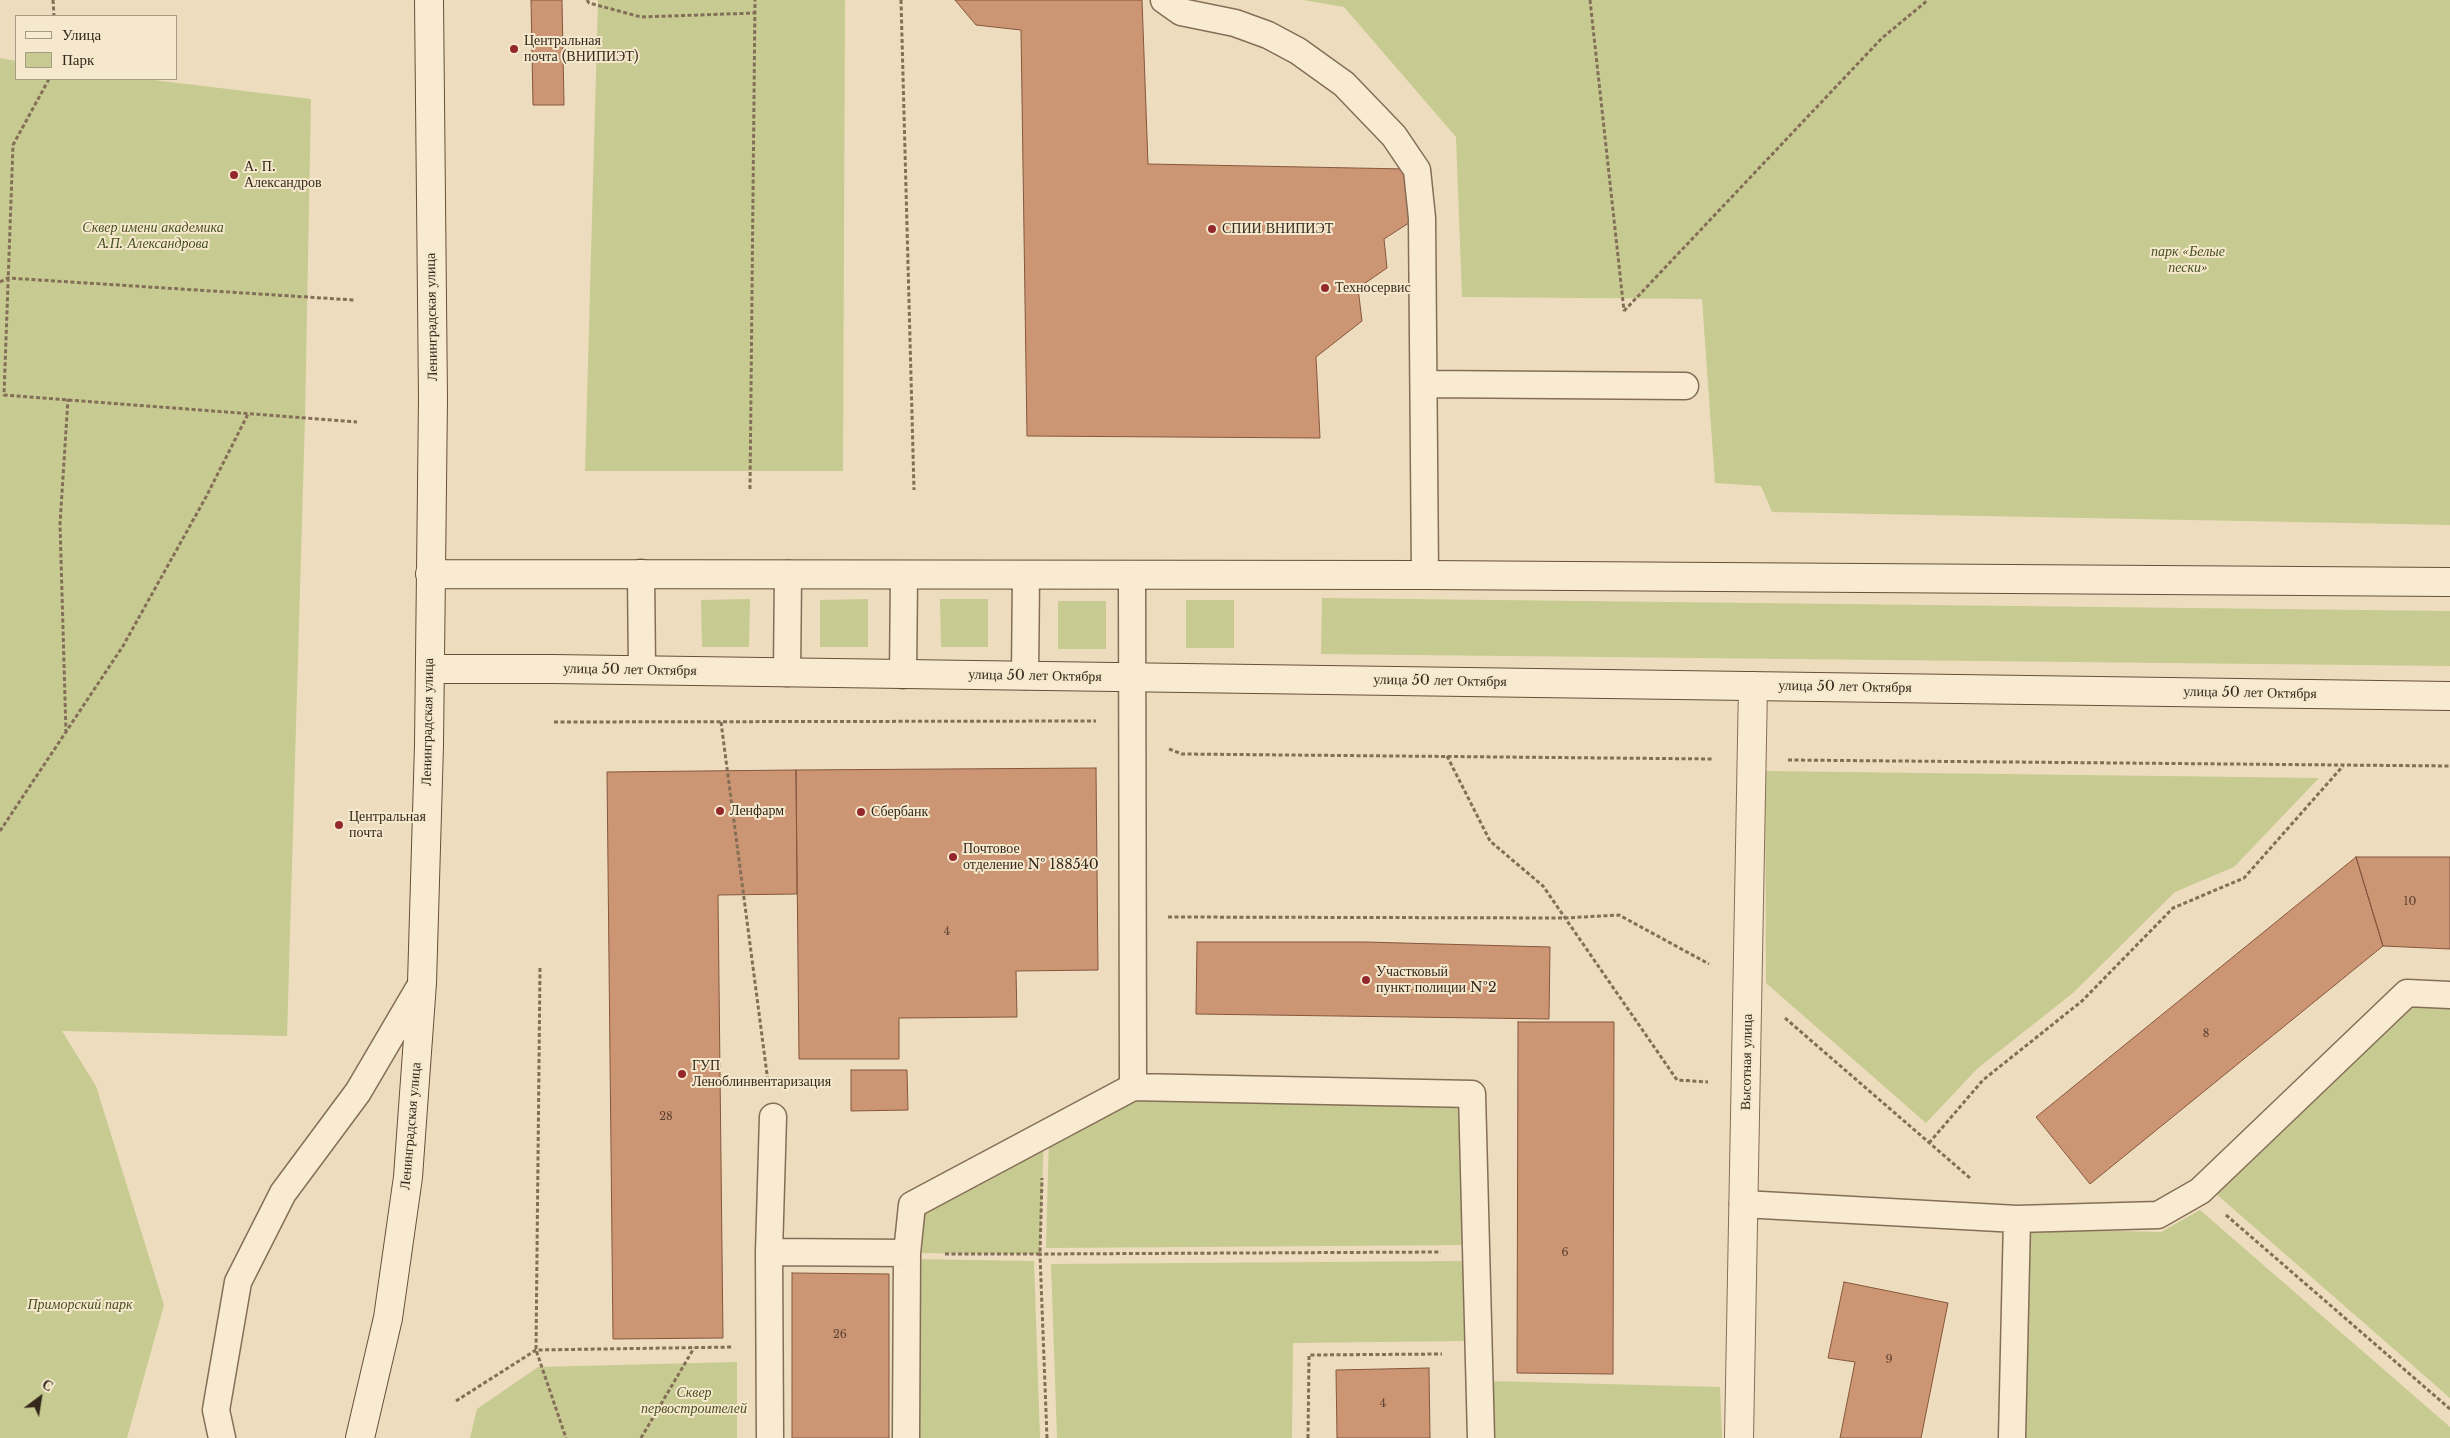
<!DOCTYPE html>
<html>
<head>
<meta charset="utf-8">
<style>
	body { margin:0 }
	#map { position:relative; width:2450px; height:1438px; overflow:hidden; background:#edddbe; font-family:"Libre Baskerville",serif }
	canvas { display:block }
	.legend { position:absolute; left:15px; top:15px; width:162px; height:65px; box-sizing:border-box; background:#f5e8cd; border:1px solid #a89b86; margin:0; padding:6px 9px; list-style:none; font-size:15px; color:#35271c }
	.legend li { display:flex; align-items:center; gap:10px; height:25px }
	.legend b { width:25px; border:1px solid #a89b86 }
	.north { position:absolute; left:15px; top:1373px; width:50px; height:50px; -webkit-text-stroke:4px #f5e8cd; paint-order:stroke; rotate:31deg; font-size:14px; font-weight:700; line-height:20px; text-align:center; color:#35271c }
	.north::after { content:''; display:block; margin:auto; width:18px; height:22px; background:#35271c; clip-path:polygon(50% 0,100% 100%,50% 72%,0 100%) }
</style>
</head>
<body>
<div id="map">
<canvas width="2450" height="1438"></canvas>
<ul class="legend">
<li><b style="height:6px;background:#f9ebd1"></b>Улица</li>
<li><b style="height:14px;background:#c7cb92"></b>Парк</li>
</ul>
<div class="north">С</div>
</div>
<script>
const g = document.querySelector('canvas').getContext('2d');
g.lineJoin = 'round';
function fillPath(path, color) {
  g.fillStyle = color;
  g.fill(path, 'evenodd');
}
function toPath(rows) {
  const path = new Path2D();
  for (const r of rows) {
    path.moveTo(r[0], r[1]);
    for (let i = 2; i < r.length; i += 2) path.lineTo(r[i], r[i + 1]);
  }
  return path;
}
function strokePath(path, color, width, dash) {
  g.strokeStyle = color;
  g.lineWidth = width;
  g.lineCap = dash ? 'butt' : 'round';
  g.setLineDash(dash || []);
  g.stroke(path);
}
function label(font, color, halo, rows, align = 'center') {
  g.font = font + ' "Libre Baskerville",serif';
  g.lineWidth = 4;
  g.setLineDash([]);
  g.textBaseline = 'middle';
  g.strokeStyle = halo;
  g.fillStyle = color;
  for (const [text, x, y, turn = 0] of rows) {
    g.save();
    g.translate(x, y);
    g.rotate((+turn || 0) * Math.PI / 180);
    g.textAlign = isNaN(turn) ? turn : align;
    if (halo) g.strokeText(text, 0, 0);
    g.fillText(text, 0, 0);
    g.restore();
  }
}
fillPath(toPath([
	[598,0,845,0,843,471,585,471],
	[1303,0,2450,0,2450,525,1772,512,1761,486,1715,483,1702,299,1462,297,1456,137,1344,7],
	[0,58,16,61,16,79,145,79,311,99,305,418,287,1036,62,1031,96,1086,164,1305,127,1438,0,1438],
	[1322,598,2450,611,2450,666,1321,654],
	[750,599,749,647,702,647,701,600],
	[868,599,868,647,820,647,820,600],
	[988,599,988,647,941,647,940,599],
	[1186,600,1234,600,1234,648,1186,648],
	[1058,601,1106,601,1106,649,1058,649],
	[1765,771,2319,778,2234,867,2175,892,2073,993,1978,1068,1926,1123,1766,983],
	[2410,1003,2450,1005,2450,1398,2215,1193],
	[1133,1093,1464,1100,1470,1245,1046,1248,1049,1137],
	[1044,1134,1040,1254,907,1253,912,1205],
	[2200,1210,2450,1427,2450,1438,2024,1438,2031,1229,2161,1232],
	[911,1259,1034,1261,1040,1438,911,1438],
	[1463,1261,1464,1341,1293,1343,1292,1438,1057,1438,1051,1264],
	[737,1362,737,1438,470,1438,477,1409,538,1367],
	[1490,1381,1720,1387,1722,1438,1491,1438]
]), '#c7cb92');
const building = toPath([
	[531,0,562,0,564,105,533,105,531,0],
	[955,0,1142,0,1148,164,1407,169,1415,219,1384,239,1387,268,1358,288,1362,321,1316,357,1320,438,1027,436,1021,30,976,25,955,0],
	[1096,768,1098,970,1016,971,1017,1017,899,1018,899,1059,799,1059,796,770,1096,768],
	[796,770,797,894,718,895,723,1338,613,1339,607,772,796,770],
	[2356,857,2450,857,2450,949,2383,946,2356,857],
	[2356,857,2383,946,2090,1184,2036,1117,2356,857],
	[1197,942,1365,942,1550,947,1549,1019,1196,1014,1197,942],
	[1518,1022,1614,1022,1613,1374,1517,1373,1518,1022],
	[851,1070,907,1070,908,1110,851,1111,851,1070],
	[792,1273,889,1274,889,1438,792,1438,792,1273],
	[1844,1282,1948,1303,1921,1438,1840,1438,1855,1362,1828,1358,1844,1282],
	[1429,1368,1430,1438,1337,1438,1336,1370,1429,1368]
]);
fillPath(building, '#cc9574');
strokePath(building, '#85573d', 1);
const lane = toPath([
	[1164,0,1181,12,1235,23,1268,35,1298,51,1344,84,1394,136,1417,170,1422,218,1425,575],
	[1425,384,1685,386],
	[641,573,642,670],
	[787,673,788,574],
	[903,675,904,575],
	[1025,676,1026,575],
	[1133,1087,1472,1094,1481,1438],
	[1743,1204,2017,1219,2158,1215,2200,1191,2407,993,2450,995],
	[769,1252,773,1117],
	[222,1438,216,1410,238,1282,283,1193,358,1092,422,983],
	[770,1438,769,1252,907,1253],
	[906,1438,907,1253,912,1205,1133,1087,1132,575],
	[2012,1438,2017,1219]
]);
const street = toPath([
	[1739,1438,1753,686]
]);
const secondary = toPath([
	[430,574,1425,575,2450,582],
	[430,669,553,669,2450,696],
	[360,1438,388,1318,408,1177,422,983,429,745,433,399,429,0]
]);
strokePath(lane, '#856e57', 29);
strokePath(street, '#856e57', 30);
strokePath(secondary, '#674f3a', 30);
strokePath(toPath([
	[53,0,54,16],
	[587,0,589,3,641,17,755,13],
	[901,0,914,490],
	[1590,0,1624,311],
	[49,79,13,145,4,395,357,422],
	[0,282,8,278,354,300],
	[1624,311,1882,38,1928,0],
	[750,489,755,0],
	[554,722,1096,721],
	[721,722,768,1082],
	[66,733,60,524,68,399],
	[1169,749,1182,754,1714,759],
	[1447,756,1490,841,1543,886,1677,1080,1708,1082],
	[1788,760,2450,766],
	[0,831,123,646,206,497,248,414],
	[1168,917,1565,918,1619,915,1709,964],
	[540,968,536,1350,566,1438],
	[1785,1018,1970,1178],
	[1929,1143,1983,1080,2082,1001,2173,908,2244,878,2343,766],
	[2226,1215,2450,1409],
	[945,1254,1040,1254,1042,1178],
	[456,1401,536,1350,733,1347],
	[641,1438,694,1348],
	[1047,1438,1040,1254,1441,1252],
	[1308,1438,1309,1355,1442,1354]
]), '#856e57', 3, [4, 2.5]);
strokePath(lane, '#f9ebd1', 26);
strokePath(street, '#f9ebd1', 28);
strokePath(secondary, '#f9ebd1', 28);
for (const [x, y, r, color] of [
	[514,49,5,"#94272c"],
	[234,175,5,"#94272c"],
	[1212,229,5,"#94272c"],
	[1325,288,5,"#94272c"],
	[720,811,5,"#94272c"],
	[861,812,5,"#94272c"],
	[339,825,5,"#94272c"],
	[953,857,5,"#94272c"],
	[1366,980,5,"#94272c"],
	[682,1074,5,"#94272c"]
]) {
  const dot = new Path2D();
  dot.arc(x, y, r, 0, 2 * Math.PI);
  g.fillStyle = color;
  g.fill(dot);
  strokePath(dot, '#f5e8cd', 2);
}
label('11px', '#5b4232', null, [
	["10",2410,902],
	["4",947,932],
	["8",2206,1034],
	["28",666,1117],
	["6",1565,1253],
	["26",840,1335],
	["9",1889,1360],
	["4",1383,1404]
]);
label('14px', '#35271c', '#f5e8cd', [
	["Центральная",524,41],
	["почта (ВНИПИЭТ)",524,57],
	["А. П.",244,167],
	["Александров",244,183],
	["СПИИ ВНИПИЭТ",1222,229],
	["Техносервис",1335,288],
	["Ленфарм",730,811],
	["Сбербанк",871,812],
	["Центральная",349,817],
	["почта",349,833],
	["Почтовое",963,849],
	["отделение № 188540",963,865],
	["Участковый",1376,972],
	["пункт полиции №2",1376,988],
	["ГУП",692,1066],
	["Леноблинвентаризация",692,1082]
], 'left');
label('italic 14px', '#475122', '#f5e8cd', [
	["Сквер имени академика",153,228],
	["А.П. Александрова",153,244],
	["парк «Белые",2188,252],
	["пески»",2188,268],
	["Приморский парк",80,1305],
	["Сквер",694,1393],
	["первостроителей",694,1409]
]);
label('14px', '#35271c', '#f5e8cd', [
	["Ленинградская улица",432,317,-91],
	["улица 50 лет Октября",630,670,1],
	["улица 50 лет Октября",1035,676,1],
	["улица 50 лет Октября",1440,681,1],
	["улица 50 лет Октября",1845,687,1],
	["улица 50 лет Октября",2250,693,1],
	["Ленинградская улица",428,722,-89],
	["Высотная улица",1747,1062,-89],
	["Ленинградская улица",411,1126,-85]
]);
</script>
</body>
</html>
